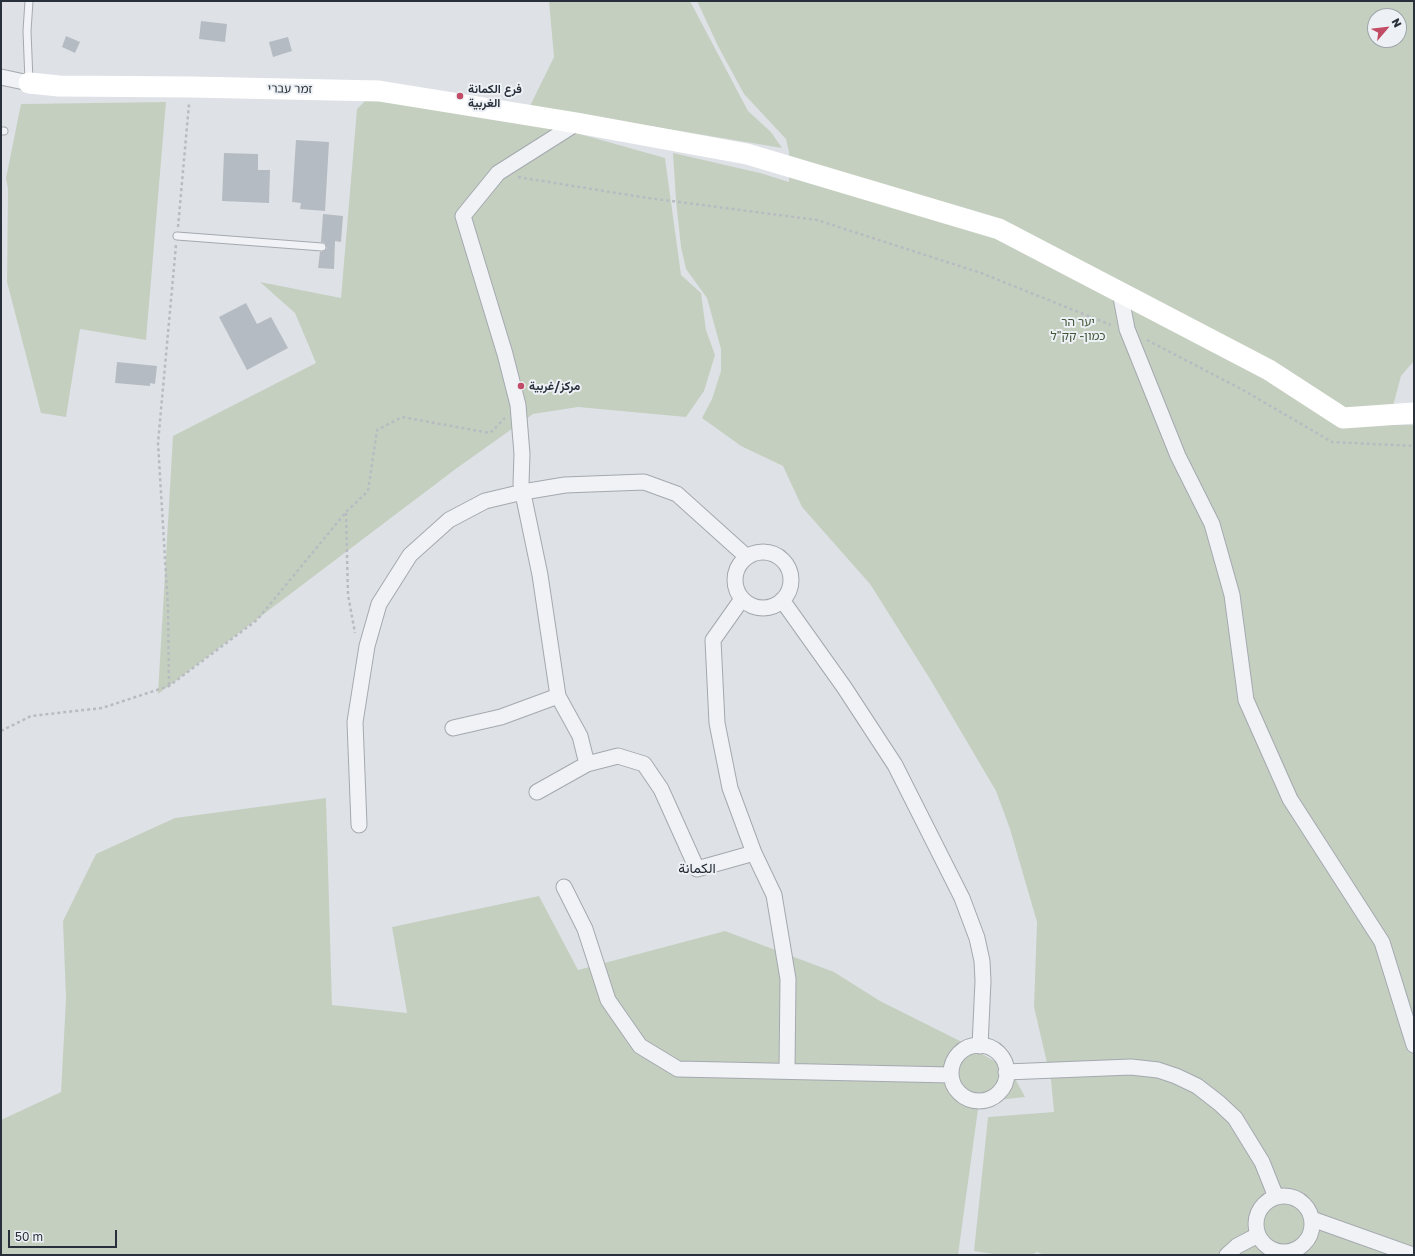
<!DOCTYPE html>
<html>
<head>
<meta charset="utf-8">
<style>
	body { margin:0 }
	#map { position:relative; width:1415px; height:1256px; overflow:hidden; background:#dee2e6; font-family:"Golos Text",sans-serif }
	canvas { display:block }
	.frame { position:absolute; inset:0; border:2px solid #28313b; pointer-events:none }
	.north { position:absolute; left:1367px; top:8px; width:40px; height:40px; box-sizing:border-box; background:#edf0f4; border:1px solid #9ea4aa; border-radius:50%; rotate:62deg; font-size:11px; font-weight:700; line-height:16px; text-align:center; color:#28313b }
	.north::after { content:''; display:block; margin:auto; width:14px; height:18px; background:#c24c66; clip-path:polygon(50% 0,100% 100%,50% 72%,0 100%) }
	.scale { position:absolute; left:8px; top:1230px; width:109px; height:18px; box-sizing:border-box; border:2px solid #28313b; border-top:0; padding-left:5px; font-size:12px; line-height:14px; white-space:nowrap; color:#28313b; -webkit-text-stroke:3px #edf0f4; paint-order:stroke }
</style>
</head>
<body>
<div id="map">
<canvas width="1415" height="1256"></canvas>
<div class="frame"></div>
<div class="north">N</div>
<div class="scale">50 m</div>
</div>
<script>
const g = document.querySelector('canvas').getContext('2d');
g.lineJoin = 'round';
function fillPath(path, color) {
  g.fillStyle = color;
  g.fill(path, 'evenodd');
}
function toPath(rows) {
  const path = new Path2D();
  for (const r of rows) {
    if (r.length === 3) {
      path.moveTo(r[0] + r[2], r[1]);
      path.arc(r[0], r[1], r[2], 0, 2 * Math.PI);
      continue;
    }
    path.moveTo(r[0], r[1]);
    for (let i = 2; i < r.length; i += 2) path.lineTo(r[i], r[i + 1]);
  }
  return path;
}
function strokePath(path, color, width, dash) {
  g.strokeStyle = color;
  g.lineWidth = width;
  g.lineCap = dash ? 'butt' : 'round';
  g.setLineDash(dash || []);
  g.stroke(path);
}
function label(font, color, halo, rows, align = 'center') {
  g.font = font + ' "Golos Text",Vazirmatn,"Noto Sans Hebrew",sans-serif';
  g.lineWidth = 4;
  g.setLineDash([]);
  g.textBaseline = 'middle';
  g.strokeStyle = halo;
  g.fillStyle = color;
  for (const [text, x, y, turn = 0] of rows) {
    g.save();
    g.translate(x, y);
    g.rotate((+turn || 0) * Math.PI / 180);
    g.textAlign = isNaN(turn) ? turn : align;
    if (halo) g.strokeText(text, 0, 0);
    g.fillText(text, 0, 0);
    g.restore();
  }
}
fillPath(toPath([
	[549,1,690,1,748,111,771,132,782,148,530,106,554,57],
	[697,1,1414,1,1414,361,1401,376,1388,425,1414,425,1414,1255,1044,1255,1037,1252,1031,1255,1000,1255,974,1251,988,1117,1054,1112,1051,1080,1034,1007,1037,922,1010,829,996,791,930,679,870,584,802,507,783,466,741,446,702,418,712,399,721,371,721,349,707,298,686,269,681,247,676,200,673,153,760,173,789,182,789,152,786,139,744,94,718,46],
	[1375,16,1399,16,1399,40,1375,40],
	[367,99,555,127,665,158,681,275,701,293,706,330,715,355,704,391,686,417,578,407,533,414,457,468,158,694,173,436,316,363,295,313,260,282,341,298,357,109],
	[166,102,146,340,80,329,66,417,41,413,7,282,8,189,6,178,21,104],
	[326,798,332,1005,407,1013,392,927,539,896,578,970,725,931,834,972,880,1001,962,1042,1011,1071,1025,1097,979,1102,958,1255,1,1255,1,1120,61,1092,66,999,63,921,96,854,175,818]
]), '#c5cfc0');
fillPath(toPath([
	[201,21,227,24,225,42,199,39],
	[66,36,80,42,75,53,62,47],
	[288,37,292,51,273,57,269,42],
	[296,140,329,142,325,211,300,209,301,203,292,202],
	[224,153,258,154,258,170,270,170,269,203,222,201],
	[323,214,343,216,341,242,335,241,334,269,318,268,320,252,324,251,327,248,325,243,321,242],
	[246,303,257,324,271,317,288,348,247,370,219,317],
	[117,362,157,366,155,384,150,383,150,386,115,383]
]), '#b5bbc2');
const lane = toPath([
	[29,1,27,31,29,81],
	[1,131,4,131],
	[177,236,322,247]
]);
const street = toPath([
	[1,77,29,83],
	[1120,292,1127,329,1178,456,1212,524,1232,595,1246,700,1290,799,1382,942,1414,1045],
	[763,580,28],
	[742,599,713,640,717,723,730,788,754,853],
	[782,600,844,687,895,765,962,898,977,938,982,961,983,981,980,1046],
	[453,728,501,717,558,696],
	[587,764,618,756,644,764,661,789,697,869,754,853,774,895,788,979,787,1070],
	[537,792,587,764,580,736,558,696,540,575,521,484,522,454,518,405,505,354,463,216,498,173,577,123],
	[359,825,355,722,367,646,379,604,410,555,449,520,485,501,523,492,565,485,644,482,677,494,747,557],
	[564,887,585,929,608,1000,640,1046,678,1069,951,1075],
	[979,1073,28],
	[1006,1072,1131,1067,1158,1070,1176,1076,1197,1086,1219,1103,1235,1118,1262,1162,1276,1197],
	[1284,1224,28],
	[1312,1219,1413,1255],
	[1227,1255,1237,1246,1258,1235]
]);
strokePath(lane, '#a4a9af', 9);
strokePath(street, '#a4a9af', 17);
strokePath(toPath([
	[518,177,641,197,817,220,981,273,1111,325],
	[178,227,189,104],
	[1147,340,1243,390,1332,442,1414,446],
	[346,513,348,595,355,633],
	[169,685,168,608,158,443,176,245],
	[1,731,31,716,102,708,169,686,257,620,346,512,368,491,377,430,402,417,490,433,505,418]
]), '#b8bcc1', 2.5, [3, 3]);
strokePath(lane, '#f0f2f5', 7);
strokePath(street, '#f0f2f5', 15);
strokePath(toPath([
	[29,83,59,86,191,87,379,91,577,123,747,154,999,229,1269,370,1343,418,1414,413]
]), '#fff', 21);
for (const [x, y, r, color] of [
	[460,96,4,"#c24c66"],
	[521,386,4,"#c24c66"]
]) {
  const dot = new Path2D();
  dot.arc(x, y, r, 0, 2 * Math.PI);
  g.fillStyle = color;
  g.fill(dot);
  strokePath(dot, '#edf0f4', 1.5);
}
label('12px', '#28313b', '#edf0f4', [
	["זמר עברי",290,89,1]
]);
label('bold 12px', '#28313b', '#edf0f4', [
	["فرع الكمانة",468,89],
	["الغربية",468,103],
	["مركز/غربية",529,386]
], 'left');
label('12px', '#3f5637', '#edf0f4', [
	["יער הר",1078,322],
	["כמון- קק\"ל",1078,336]
]);
label('14px', '#1b222c', '#edf0f4', [
	["الكمانة",697,869]
]);
</script>
</body>
</html>
